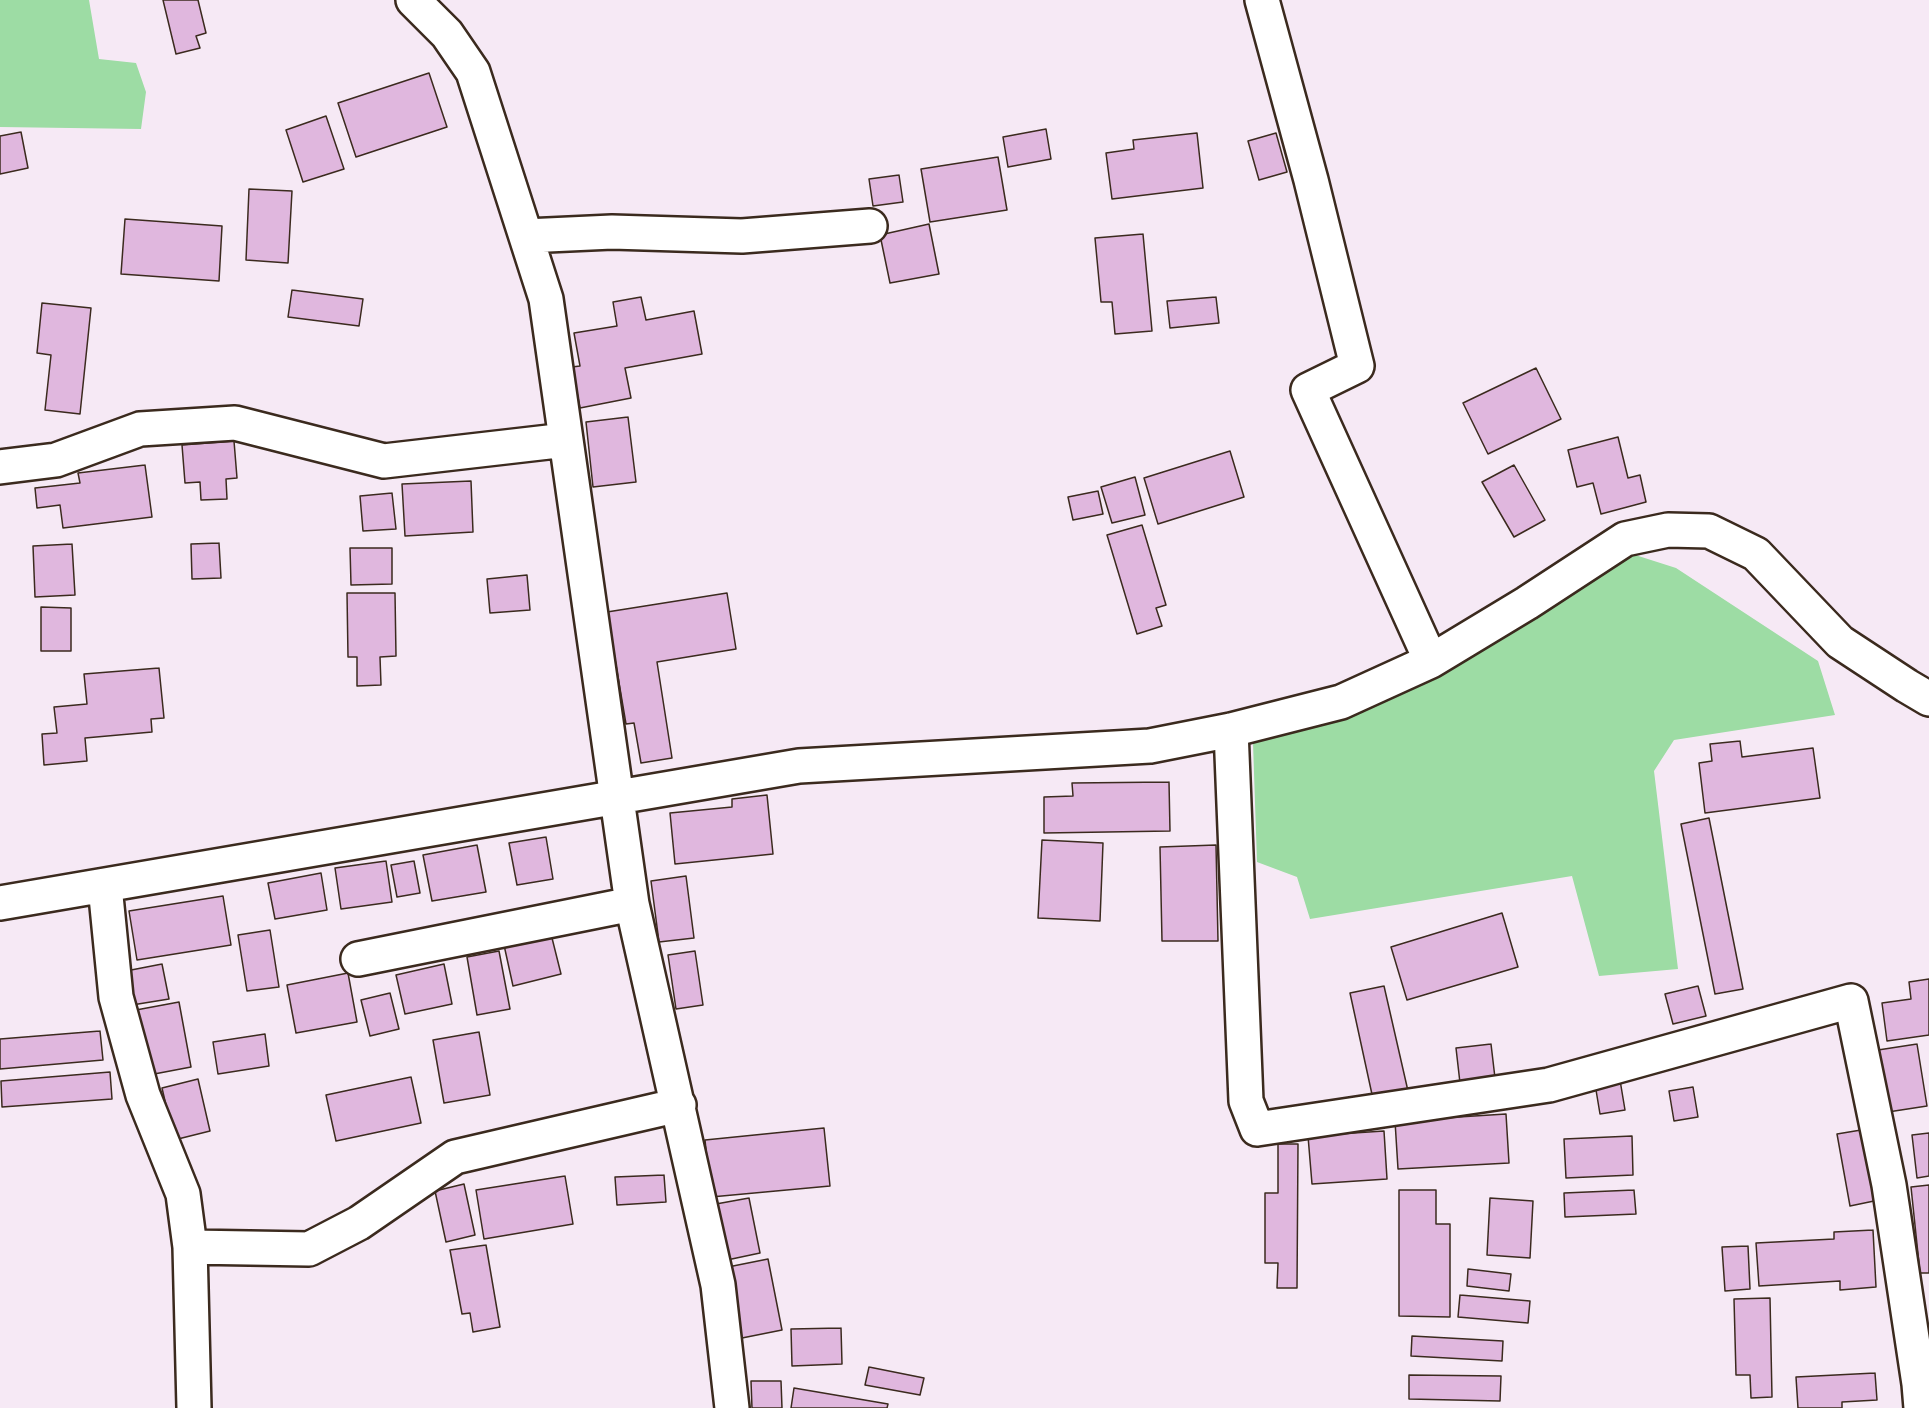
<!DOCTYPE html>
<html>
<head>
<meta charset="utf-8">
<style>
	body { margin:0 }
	canvas { display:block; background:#f6e9f5 }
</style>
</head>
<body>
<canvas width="1929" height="1408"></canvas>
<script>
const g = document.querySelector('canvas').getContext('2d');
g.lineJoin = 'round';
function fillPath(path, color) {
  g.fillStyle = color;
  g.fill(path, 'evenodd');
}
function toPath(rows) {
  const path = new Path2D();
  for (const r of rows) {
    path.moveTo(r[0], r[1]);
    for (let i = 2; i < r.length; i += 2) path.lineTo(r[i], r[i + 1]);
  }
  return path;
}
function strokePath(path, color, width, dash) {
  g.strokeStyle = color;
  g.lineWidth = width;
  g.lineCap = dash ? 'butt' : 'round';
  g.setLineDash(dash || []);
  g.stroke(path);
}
fillPath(toPath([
	[0,0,89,0,99,59,136,63,146,92,141,129,0,127],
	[1629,553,1676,568,1818,661,1835,715,1674,740,1654,771,1678,969,1599,976,1572,876,1310,919,1297,877,1257,862,1253,743,1348,716]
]), '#9ddca4');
const building = toPath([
	[163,0,198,0,206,33,196,36,200,48,176,54,163,0],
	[429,73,447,127,356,157,338,103,429,73],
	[326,116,344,169,303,182,286,130,326,116],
	[1046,129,1051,159,1008,167,1003,137,1046,129],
	[21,132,28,168,0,174,0,136,21,132],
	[1197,133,1203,188,1112,199,1106,153,1134,149,1133,140,1197,133],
	[1276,133,1287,172,1259,180,1248,141,1276,133],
	[998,157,1007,210,930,222,921,169,998,157],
	[899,175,903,202,873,206,869,179,899,175],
	[249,189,292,191,288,263,246,260,249,189],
	[125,219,222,226,219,281,121,274,125,219],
	[929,224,939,274,890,283,880,235,929,224],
	[1143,234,1152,331,1115,334,1112,302,1101,302,1095,238,1143,234],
	[292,290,363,299,359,326,288,317,292,290],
	[641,297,646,320,694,311,702,354,625,368,631,398,580,408,572,367,580,366,574,333,617,326,613,302,641,297],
	[1216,297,1219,323,1170,328,1167,301,1216,297],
	[42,303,91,308,80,414,45,410,51,355,37,353,42,303],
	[1536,368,1561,419,1488,454,1463,403,1536,368],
	[628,417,636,482,593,487,586,422,628,417],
	[1618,437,1628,478,1640,475,1646,502,1601,514,1593,483,1577,487,1568,450,1618,437],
	[234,441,237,478,226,479,227,499,201,500,200,482,185,483,182,445,234,441],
	[1230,451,1244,497,1158,524,1144,478,1230,451],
	[145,465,152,517,63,528,60,505,37,508,35,488,80,483,78,473,145,465],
	[1514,465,1545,520,1514,537,1482,482,1514,465],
	[1135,477,1145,515,1112,523,1101,487,1135,477],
	[471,481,473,532,405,536,402,484,471,481],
	[1098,491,1103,514,1073,520,1068,497,1098,491],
	[392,493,396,529,363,531,360,496,392,493],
	[1142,525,1166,605,1156,608,1162,626,1137,634,1107,535,1142,525],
	[219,543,221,578,192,579,191,544,219,543],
	[72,544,75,595,35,597,33,546,72,544],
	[350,548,392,548,392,584,351,585,350,548],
	[527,575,530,610,490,613,487,579,527,575],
	[347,593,395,593,396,656,380,657,381,685,357,686,357,657,348,657,347,593],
	[727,593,736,649,657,662,672,758,641,763,634,723,626,724,607,612,727,593],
	[41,607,71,608,71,651,41,651,41,607],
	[159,668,164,718,151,719,152,732,85,738,87,761,44,765,42,734,57,733,54,707,87,704,84,674,159,668],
	[1740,741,1742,757,1813,748,1820,798,1705,813,1699,763,1712,761,1710,744,1740,741],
	[1169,782,1170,831,1044,833,1044,797,1073,796,1072,783,1169,782],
	[767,795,773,854,675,864,670,813,732,807,732,799,767,795],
	[1709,818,1743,989,1715,994,1681,824,1709,818],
	[546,837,553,879,517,885,509,843,546,837],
	[1042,840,1103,843,1100,921,1038,918,1042,840],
	[477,845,486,892,432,901,423,855,477,845],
	[1216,845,1218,941,1162,941,1160,847,1216,845],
	[386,861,392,902,341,909,335,868,386,861],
	[414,861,420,893,397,897,391,865,414,861],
	[321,873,327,910,275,919,268,883,321,873],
	[686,876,694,938,659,942,651,881,686,876],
	[223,896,231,945,137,960,129,911,223,896],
	[1502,913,1518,967,1407,1000,1391,947,1502,913],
	[270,930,279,987,247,991,238,935,270,930],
	[551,934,561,974,513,986,504,945,551,934],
	[499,951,510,1009,477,1015,467,957,499,951],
	[695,951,703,1005,676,1009,668,955,695,951],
	[162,964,169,999,132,1005,126,971,162,964],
	[444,964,452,1004,405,1014,396,975,444,964],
	[348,973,357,1022,296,1033,287,985,348,973],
	[1929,979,1929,1035,1887,1041,1882,1003,1911,999,1909,982,1929,979],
	[1384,986,1408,1091,1373,1099,1350,993,1384,986],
	[1698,986,1706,1016,1673,1024,1665,994,1698,986],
	[390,993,399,1029,370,1036,361,1000,390,993],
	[179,1002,191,1067,149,1075,136,1010,179,1002],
	[100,1031,103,1060,0,1069,0,1039,100,1031],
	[479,1032,490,1095,444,1103,433,1040,479,1032],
	[265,1034,269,1066,218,1074,213,1042,265,1034],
	[1491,1044,1495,1078,1460,1083,1456,1048,1491,1044],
	[1917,1044,1927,1106,1888,1112,1878,1050,1917,1044],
	[110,1072,112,1099,2,1107,1,1081,110,1072],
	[411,1077,421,1123,336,1141,326,1095,411,1077],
	[198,1079,210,1131,174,1140,162,1088,198,1079],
	[1620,1080,1625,1110,1600,1114,1595,1084,1620,1080],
	[1693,1087,1698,1117,1674,1121,1669,1091,1693,1087],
	[1506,1114,1509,1163,1398,1169,1395,1121,1506,1114],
	[824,1128,830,1186,711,1197,705,1140,824,1128],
	[1861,1130,1874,1201,1850,1206,1837,1134,1861,1130],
	[1384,1131,1387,1179,1312,1184,1308,1136,1384,1131],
	[1929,1133,1929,1176,1917,1178,1912,1135,1929,1133],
	[1632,1136,1633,1175,1566,1178,1564,1139,1632,1136],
	[1278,1144,1298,1144,1297,1288,1277,1288,1278,1263,1265,1263,1265,1193,1278,1193,1278,1144],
	[664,1175,666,1202,617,1205,615,1177,664,1175],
	[565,1176,573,1224,484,1239,476,1190,565,1176],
	[464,1184,475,1235,446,1242,435,1191,464,1184],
	[1929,1185,1929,1273,1920,1273,1911,1187,1929,1185],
	[1399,1190,1436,1190,1436,1224,1450,1224,1450,1317,1399,1316,1399,1190],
	[1634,1190,1636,1214,1565,1217,1564,1193,1634,1190],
	[749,1198,760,1253,727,1260,716,1204,749,1198],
	[1490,1198,1533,1201,1530,1258,1487,1255,1490,1198],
	[1873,1230,1876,1287,1840,1290,1840,1281,1759,1286,1756,1243,1834,1239,1834,1232,1873,1230],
	[486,1245,500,1327,473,1332,470,1313,462,1314,450,1250,486,1245],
	[1748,1246,1750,1289,1725,1291,1722,1247,1748,1246],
	[768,1259,782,1330,742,1338,728,1267,768,1259],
	[1468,1269,1511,1274,1509,1291,1467,1286,1468,1269],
	[1460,1295,1530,1301,1528,1323,1458,1317,1460,1295],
	[1770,1298,1772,1397,1751,1398,1750,1375,1736,1375,1734,1299,1770,1298],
	[841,1328,842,1364,792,1366,791,1329,841,1328],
	[1412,1336,1503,1341,1502,1361,1411,1356,1412,1336],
	[869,1367,924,1378,920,1395,865,1385,869,1367],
	[1875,1373,1877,1400,1842,1402,1842,1408,1798,1408,1796,1377,1875,1373],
	[1409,1375,1501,1376,1500,1401,1409,1399,1409,1375],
	[751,1381,781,1381,782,1408,752,1408,751,1381],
	[794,1388,888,1404,887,1408,791,1408,794,1388]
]);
fillPath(building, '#e0b7de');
strokePath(building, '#3b2a1e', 1.5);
const minor = toPath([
	[413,0,447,34,473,72,546,299,632,904,718,1285,732,1408],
	[1262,0,1311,180,1357,366,1308,390,1431,661],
	[526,236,612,232,742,236,870,226],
	[0,467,56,460,140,429,235,423,384,461,566,440],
	[1231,730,1246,1101,1257,1129,1549,1085,1851,1001,1889,1185,1919,1384,1921,1408],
	[105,886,116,997,143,1095,183,1194,190,1247,194,1408],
	[0,903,799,766,1150,746,1231,730,1341,702,1431,661,1527,603,1625,539,1668,530,1709,531,1756,554,1840,642,1907,686,1929,699],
	[358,959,632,904],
	[190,1247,309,1249,359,1223,455,1157,679,1105]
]);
strokePath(minor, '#3b2a1e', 38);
strokePath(minor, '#fff', 33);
</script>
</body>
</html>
